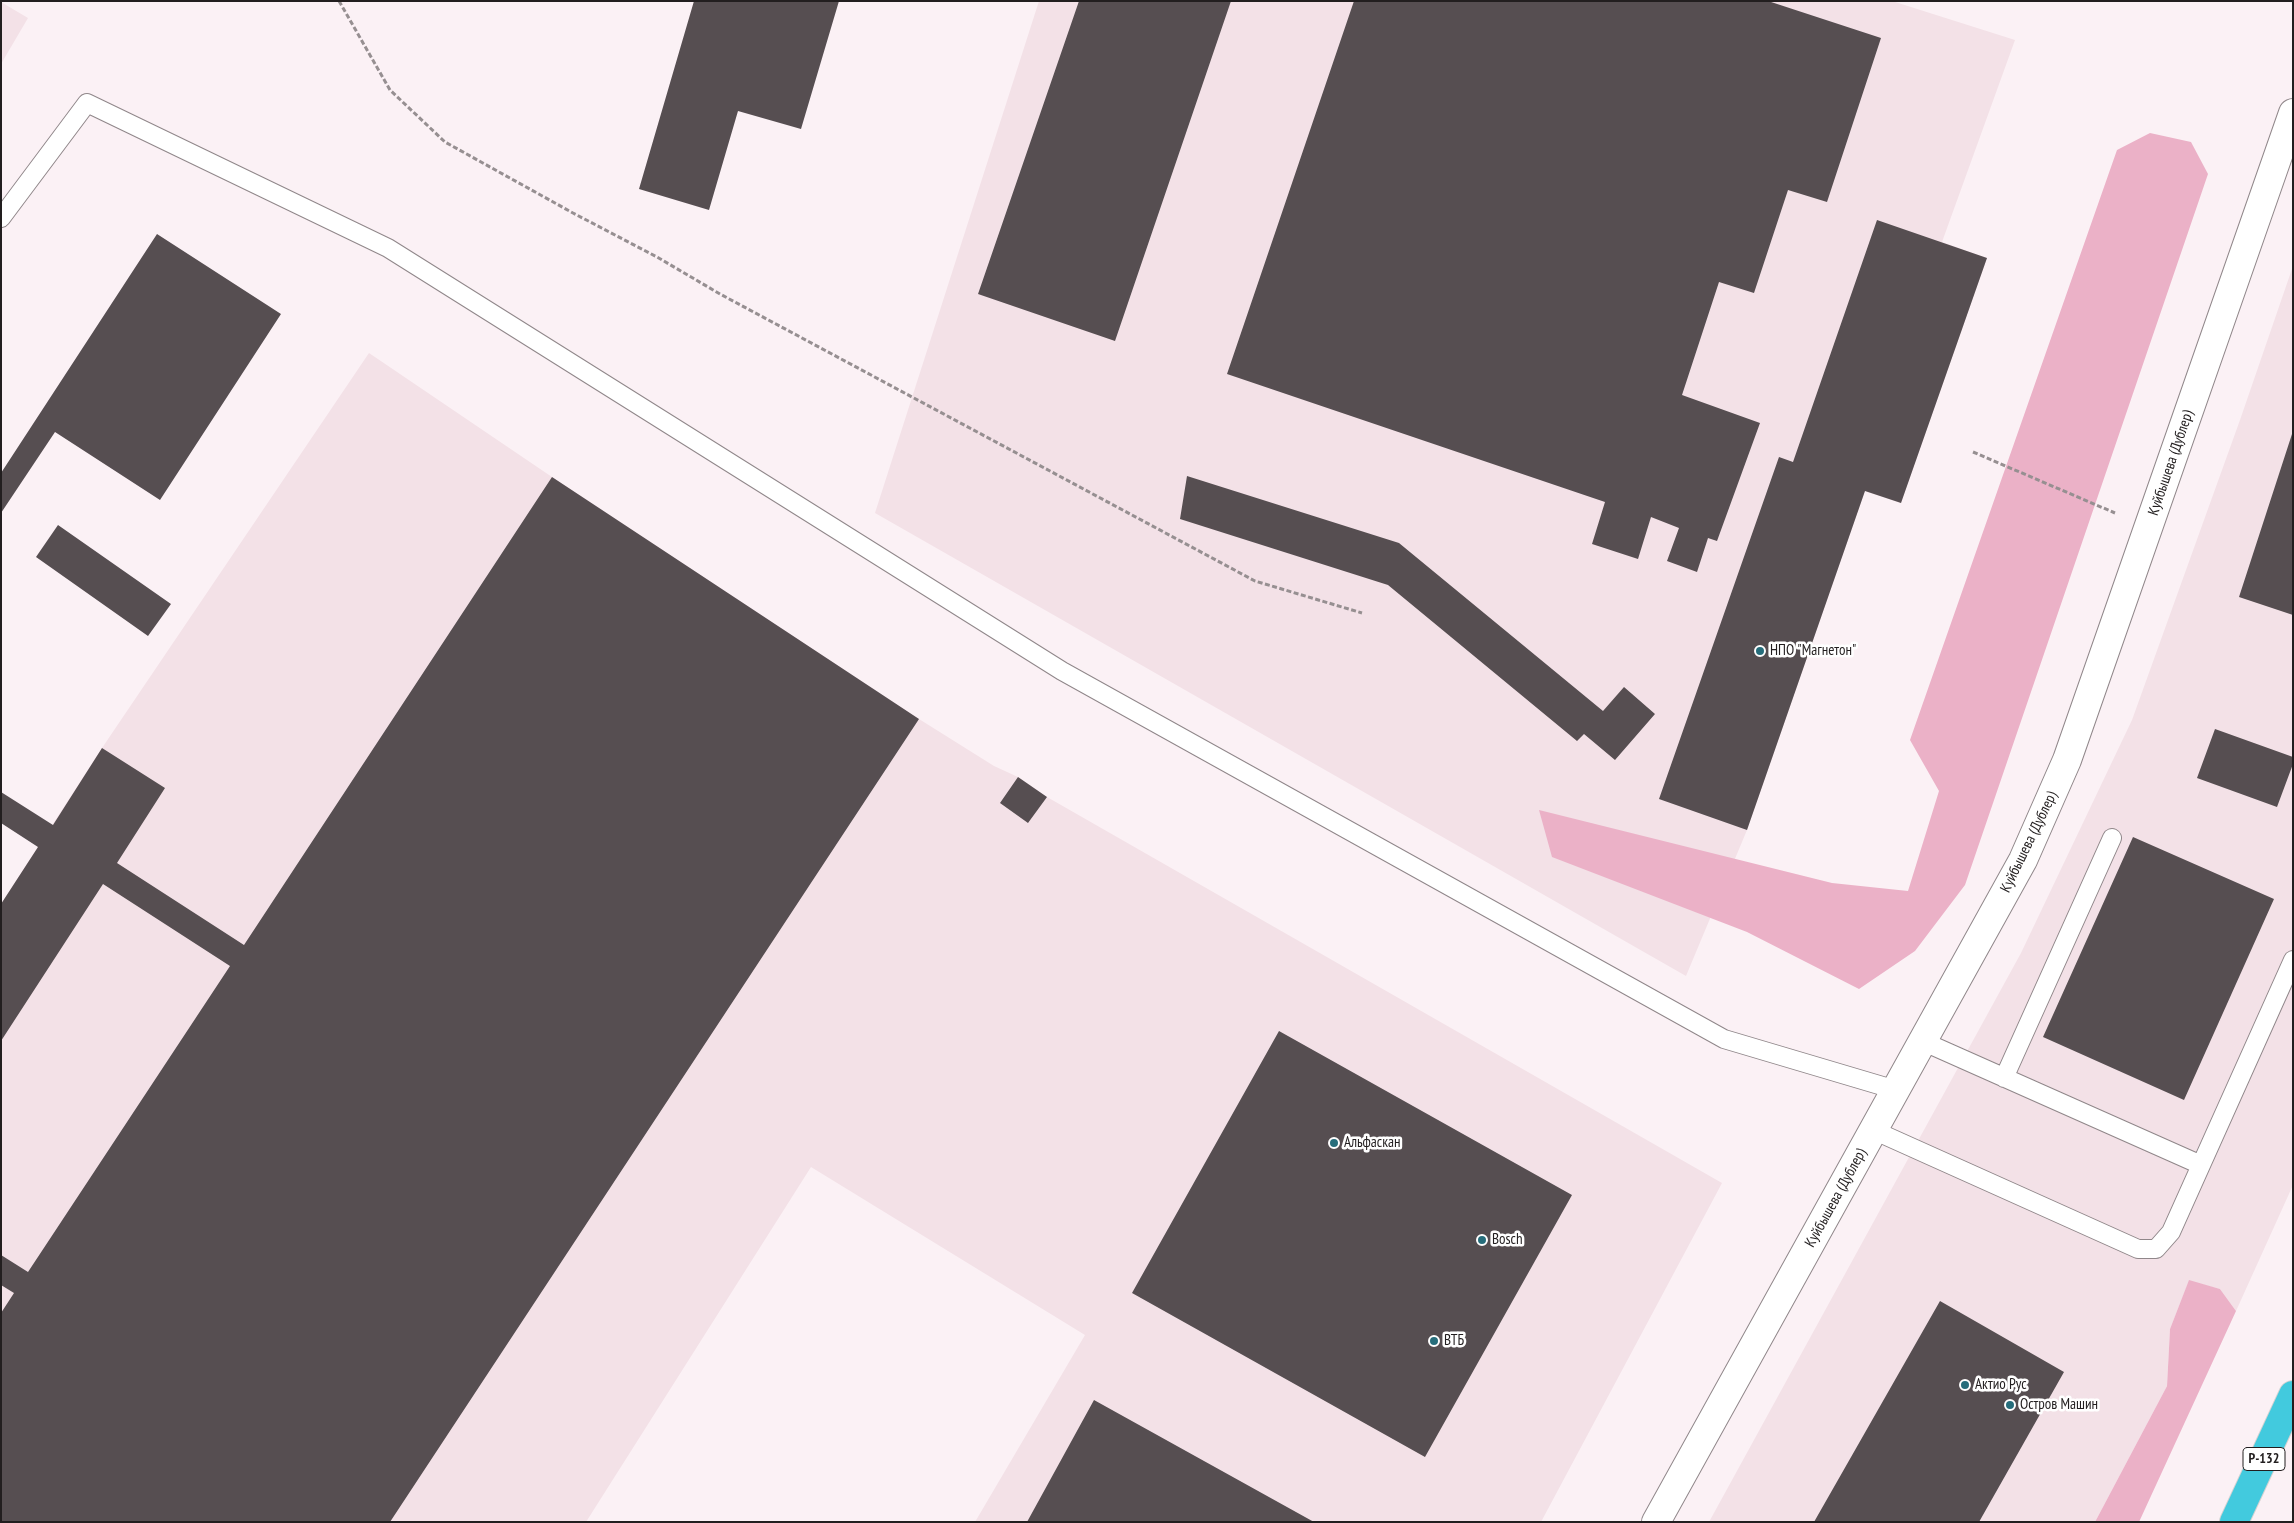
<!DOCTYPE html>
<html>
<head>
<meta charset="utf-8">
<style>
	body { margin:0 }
	#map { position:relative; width:2294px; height:1523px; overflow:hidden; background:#fbf1f5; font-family:"PT Sans Narrow",sans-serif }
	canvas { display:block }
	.frame { position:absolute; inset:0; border:2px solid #221e1f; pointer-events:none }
</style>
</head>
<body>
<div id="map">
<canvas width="2294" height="1523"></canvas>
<div class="frame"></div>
</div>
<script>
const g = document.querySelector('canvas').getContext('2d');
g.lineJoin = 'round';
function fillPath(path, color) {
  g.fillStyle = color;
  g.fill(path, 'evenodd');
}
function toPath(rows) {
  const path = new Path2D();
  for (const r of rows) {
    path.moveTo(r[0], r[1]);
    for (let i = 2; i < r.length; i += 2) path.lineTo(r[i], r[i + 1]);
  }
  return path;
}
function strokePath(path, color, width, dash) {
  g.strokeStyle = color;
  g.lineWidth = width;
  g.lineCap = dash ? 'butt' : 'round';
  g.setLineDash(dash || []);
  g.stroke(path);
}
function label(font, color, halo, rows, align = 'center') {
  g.font = font + ' "PT Sans Narrow",sans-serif';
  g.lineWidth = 5;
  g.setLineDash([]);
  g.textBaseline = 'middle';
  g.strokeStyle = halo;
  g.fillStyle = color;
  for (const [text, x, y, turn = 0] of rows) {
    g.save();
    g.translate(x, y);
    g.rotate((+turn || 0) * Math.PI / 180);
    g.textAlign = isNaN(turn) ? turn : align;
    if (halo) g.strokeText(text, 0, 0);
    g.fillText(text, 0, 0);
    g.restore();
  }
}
fillPath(toPath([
	[1039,1,1892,1,2015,40,1942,242,1987,258,1901,503,1865,491,1747,830,1686,976,875,513],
	[1,2,28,18,1,64],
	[2293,266,2293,1185,2236,1311,2220,1289,2189,1281,2170,1329,2167,1386,2095,1522,1709,1522,2021,953,2132,720,2240,420],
	[369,353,552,477,919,719,994,766,1018,777,1047,797,1722,1183,1541,1522,975,1522,1085,1335,811,1167,586,1522,1,1522,1,904,102,748]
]), '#f3e1e7');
fillPath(toPath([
	[2150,133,2191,142,2208,174,1965,885,1915,951,1859,989,1747,932,1552,857,1539,810,1832,883,1908,891,1939,791,1910,740,2117,150],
	[2189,1280,2220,1289,2236,1311,2139,1522,2095,1522,2167,1386,2170,1329]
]), '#ebb1c7');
fillPath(toPath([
	[694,1,839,1,801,129,738,111,709,210,639,189],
	[1079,1,1231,1,1115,341,978,294],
	[1354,1,1768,1,1881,38,1827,202,1788,190,1754,293,1719,282,1682,395,1760,423,1717,541,1708,538,1697,572,1667,561,1679,528,1651,517,1638,559,1592,544,1605,502,1227,374],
	[1877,220,1987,258,1901,503,1865,491,1747,830,1659,799,1779,457,1793,462],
	[157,234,281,314,160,500,55,432,1,513,1,473],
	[2292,434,2293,434,2293,615,2239,597],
	[1187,476,1399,543,1603,711,1624,687,1655,714,1615,760,1584,734,1577,741,1388,585,1180,519],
	[552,477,919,719,390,1522,1,1522,1,1313,14,1293,1,1285,1,1255,28,1272,230,966,103,884,1,1041,1,904,38,847,1,823,1,792,53,825,102,748,165,788,117,863,244,945],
	[58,525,171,604,148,636,36,557],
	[2215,729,2293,757,2293,764,2277,807,2197,778],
	[1018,777,1047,797,1028,823,1000,803],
	[2133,837,2274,899,2184,1100,2043,1037],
	[1279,1031,1572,1195,1425,1457,1132,1293],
	[1940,1301,2064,1372,1979,1522,1814,1522],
	[1094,1400,1314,1522,1027,1522]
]), '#564e51');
const service = toPath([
	[1,218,87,103,388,248,1062,671,1724,1039,1896,1090],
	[1922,1041,2201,1165],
	[2004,1078,2112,838],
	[1873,1130,2138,1249,2156,1249,2171,1232,2293,960]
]);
const minor = toPath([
	[1656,1522,2023,860,2067,760,2293,113]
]);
const trunk = toPath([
	[2234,1522,2293,1395]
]);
strokePath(service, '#90878a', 20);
strokePath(minor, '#90878a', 30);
strokePath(trunk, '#d3d2d2', 30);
strokePath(toPath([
	[339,1,390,90,445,142,573,213,657,257,720,294,1255,581,1362,613],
	[1973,452,2115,513]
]), '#968f91', 3, [5, 2.5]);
strokePath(service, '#fff', 18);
strokePath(minor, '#fff', 28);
strokePath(trunk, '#42cade', 28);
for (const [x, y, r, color] of [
	[1760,651,5,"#266d7b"],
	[1334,1143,5,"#266d7b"],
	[1482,1240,5,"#266d7b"],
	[1434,1341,5,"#266d7b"],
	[1965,1385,5,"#266d7b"],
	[2010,1405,5,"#266d7b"]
]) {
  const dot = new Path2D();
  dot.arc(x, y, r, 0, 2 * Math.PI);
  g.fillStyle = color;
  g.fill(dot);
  strokePath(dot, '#fff', 2);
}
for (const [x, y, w] of [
	[2264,1459,42]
]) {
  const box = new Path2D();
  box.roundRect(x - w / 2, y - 11.5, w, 23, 4);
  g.fillStyle = '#fff';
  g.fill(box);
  strokePath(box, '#221e1f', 1);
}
label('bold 14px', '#221e1f', null, [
	["Р-132",2264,1459]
]);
label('15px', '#221e1f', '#fff', [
	["Куйбышева (Дублер)",2171,463,-71],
	["Куйбышева (Дублер)",2029,842,-64],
	["Куйбышева (Дублер)",1836,1198,-61]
]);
label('15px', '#221e1f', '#fff', [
	["НПО \"Магнетон\"",1770,651],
	["Альфаскан",1344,1143],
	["Bosch",1492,1240],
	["ВТБ",1444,1341],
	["Актио Рус",1975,1385],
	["Остров Машин",2020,1405]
], 'left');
</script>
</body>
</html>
